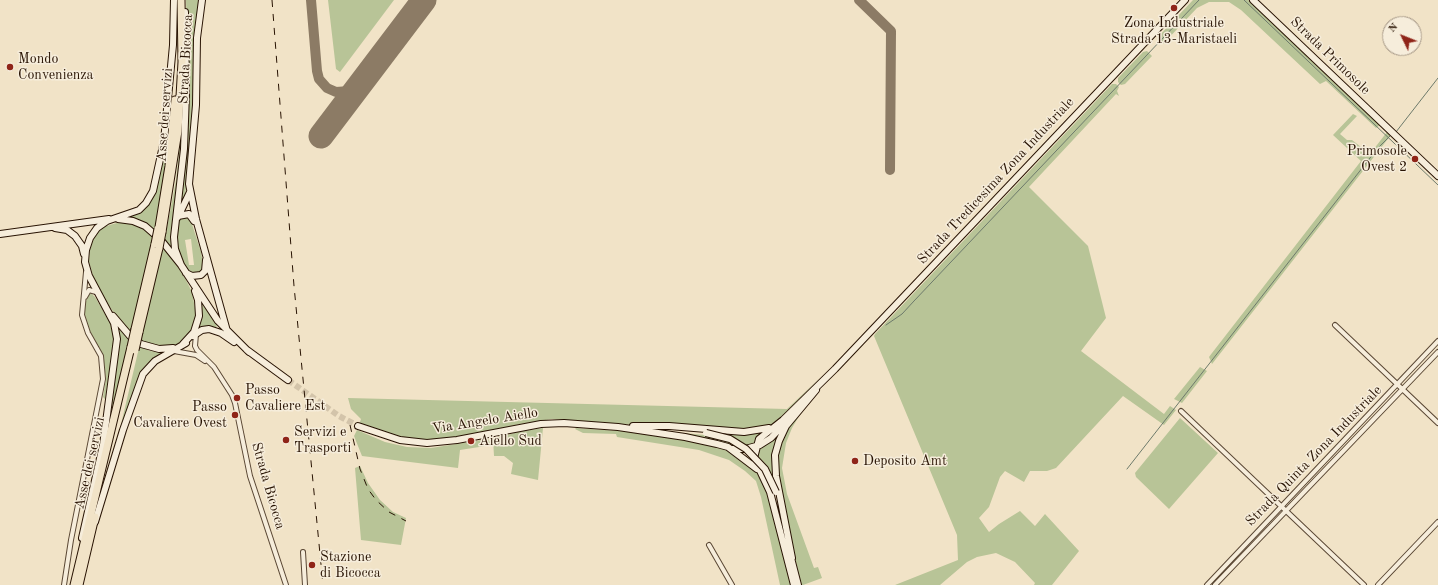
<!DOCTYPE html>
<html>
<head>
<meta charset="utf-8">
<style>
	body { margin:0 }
	#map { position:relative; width:1438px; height:585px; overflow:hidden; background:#f1e3c7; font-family:"Old Standard TT",serif }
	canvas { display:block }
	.north { position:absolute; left:1382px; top:16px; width:40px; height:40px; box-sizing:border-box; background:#f6eddb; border:1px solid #a49685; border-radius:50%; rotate:313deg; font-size:11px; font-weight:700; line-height:16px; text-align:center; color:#281303 }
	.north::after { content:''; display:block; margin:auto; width:14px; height:18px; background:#8f2418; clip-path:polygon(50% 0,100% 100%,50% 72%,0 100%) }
</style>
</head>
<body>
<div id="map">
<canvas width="1438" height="585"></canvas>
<div class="north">N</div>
</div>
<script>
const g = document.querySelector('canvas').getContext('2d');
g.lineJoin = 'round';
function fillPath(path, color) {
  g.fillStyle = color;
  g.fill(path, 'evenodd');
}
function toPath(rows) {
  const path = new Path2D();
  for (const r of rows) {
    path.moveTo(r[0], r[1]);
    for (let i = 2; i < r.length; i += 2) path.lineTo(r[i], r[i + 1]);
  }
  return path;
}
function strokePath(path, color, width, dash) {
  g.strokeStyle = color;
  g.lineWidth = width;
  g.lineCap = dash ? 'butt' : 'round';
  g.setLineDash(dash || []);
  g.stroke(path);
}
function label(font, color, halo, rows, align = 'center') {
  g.font = font + ' "Old Standard TT",serif';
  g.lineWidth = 3;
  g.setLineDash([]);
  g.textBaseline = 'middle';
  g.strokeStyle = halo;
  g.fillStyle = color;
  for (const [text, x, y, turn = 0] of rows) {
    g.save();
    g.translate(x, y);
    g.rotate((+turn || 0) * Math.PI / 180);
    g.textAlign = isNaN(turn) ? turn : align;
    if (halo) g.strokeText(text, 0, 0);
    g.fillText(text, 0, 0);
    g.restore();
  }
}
fillPath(toPath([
	[186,0,200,0,194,109,186,188,185,197,179,212,188,60],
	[328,0,394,0,340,72,336,69],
	[1193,0,1248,0,1380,125,1376,128,1326,81,1320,84,1241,10,1229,2,1209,2,1197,8,1163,44,1158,40,1159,36],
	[1147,51,1152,56,1125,84,1121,85,1118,82,1118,78,1143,52],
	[173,83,166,166,156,224,166,233,176,180,184,107,177,197,171,234,173,252,164,240,125,217,147,205,166,141],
	[1112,84,1116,84,1119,87,1117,91,1119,96,1116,94,1029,187,1088,246,1106,318,1081,351,1164,414,1170,406,1176,410,1164,425,1123,396,1056,468,1047,471,1030,471,1024,482,1005,471,1000,477,989,507,979,518,989,532,999,524,1020,511,1035,526,1045,514,1079,551,1052,585,1034,585,1035,583,1015,562,996,553,977,557,967,562,940,585,895,585,958,560,957,535,874,336,875,334],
	[1353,114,1357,116,1340,134,1347,140,1352,140,1370,154,1387,132,1391,135,1212,364,1209,357,1212,353,1361,161,1333,135],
	[183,216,190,218,201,252,204,269,200,274,190,273,182,261,176,247,178,221],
	[191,239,194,265,189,265,185,240],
	[120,222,130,222,142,226,163,246,183,274,192,292,196,314,194,326,184,340,174,346,165,347,145,343,133,336,120,322,96,286,89,262,90,246,94,236,103,227],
	[89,294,92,294,95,297,111,324,114,333,113,349,105,399,103,397,106,379,103,356,86,324,84,306],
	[201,303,217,324,216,329,204,327,198,329],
	[117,324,139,346,150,351,163,352,147,364,137,381,115,450,138,352,128,345,107,433],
	[1200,367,1207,371,1182,403,1174,399],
	[821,377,774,424,759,430,632,425,552,419,520,424,457,438,427,441,404,439,359,425,361,419,351,409,348,398,787,409],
	[801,413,792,428,786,443,782,468,787,494,814,568,818,567,822,578,803,585,801,585,776,471,776,457,788,427],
	[1180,418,1218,453,1169,509,1136,477,1135,473],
	[785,426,777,442,776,487,769,471,755,454,757,447],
	[543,428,538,480,511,474,513,463,504,456,494,456,493,439,518,432],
	[576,428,650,433,703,442,728,450,755,469,768,494,791,585,780,585,761,497,756,481,745,471,729,460,699,450,617,437,616,434,583,433,575,429],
	[357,430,385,442,407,447,431,448,488,439,492,445,460,450,458,468,362,456,354,436],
	[707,431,767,431,755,445,741,449,672,432,705,435],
	[360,466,368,483,380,500,393,512,406,518,401,545,361,540,355,468]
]), '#b8c497');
strokePath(toPath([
	[1244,0,1438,185],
	[1396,132,1438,78],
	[886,325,902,314,914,301,1199,0],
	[1127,469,1377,149,1391,135]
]), '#6d7a6b', 1);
strokePath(toPath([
	[311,0,317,71,319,79,327,88,336,92,350,91,359,85],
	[859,0,891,31,890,170]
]), '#8c7b65', 10);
strokePath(toPath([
	[321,136,424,0]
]), '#8c7b65', 25);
strokePath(toPath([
	[288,380,339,416,358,426]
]), '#d3c4aa', 6, [6, 3]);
const street = toPath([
	[85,297,89,290,96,292],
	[1335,325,1438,423],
	[196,334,195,346,197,350,214,367,232,395,235,403,250,476,286,585],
	[174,351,196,355,205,361],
	[1181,411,1364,585],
	[709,545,732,585],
	[303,552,305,585],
	[64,585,71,540,103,379,101,356,88,333,82,315,86,272],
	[1207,585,1438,341],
	[1215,585,1438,352],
	[1378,585,1438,522]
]);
const secondary = toPath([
	[202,0,197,38,196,105,189,184,196,219,227,331],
	[1253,0,1438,176],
	[178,216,189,214,194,221],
	[178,217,190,192],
	[118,219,133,221,145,226,161,240,181,265,218,321,249,352],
	[55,228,67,230,75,236,82,246,84,254],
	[0,234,109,219],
	[181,265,175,249,174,237,184,149,186,93,185,12],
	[186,273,192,276,201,275,205,271,206,260],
	[113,316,130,336,141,344,159,349,173,348],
	[193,336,202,330,209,329,221,333,234,342],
	[183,344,194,332,199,316,198,300,195,291],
	[247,350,288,380],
	[358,426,400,440,427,443,457,440,541,424,564,423,618,427,685,437,717,444,728,447,757,469],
	[633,426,669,426,744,432,769,428],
	[731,449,745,449,760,445,771,438,786,422],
	[95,522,123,430,143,374,155,361,186,343],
	[82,538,103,445,117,339,114,323,89,276,85,262,86,250,90,238,97,228,107,221,139,210,146,203,153,191,164,141,173,45,174,0],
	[790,554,798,585],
	[792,558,776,476,775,455,779,441,786,426,816,390],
	[794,585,770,492,754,458,759,439,783,420,835,369,1185,0]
]);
const primary = toPath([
	[159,227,169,166,175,100],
	[162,232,178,131,182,62,181,0],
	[135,329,155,244],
	[139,332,159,248],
	[74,585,131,347],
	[79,585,95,517]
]);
strokePath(street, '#5a4734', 6);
strokePath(secondary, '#281303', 8);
strokePath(primary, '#281303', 9);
strokePath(street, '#f6eddb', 4);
strokePath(secondary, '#f6eddb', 6);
strokePath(primary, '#f1e3c7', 7);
strokePath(toPath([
	[272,0,294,286,323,585],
	[350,425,360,469,368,489,376,500,389,512,406,521]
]), '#281303', 1, [7, 7]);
const secondaryBridge = toPath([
	[706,433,730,439,746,449,765,469,776,492]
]);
const primaryBridge = toPath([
	[155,244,158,229],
	[159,248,162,232],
	[131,347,135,329],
	[135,350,139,332]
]);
strokePath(secondaryBridge, '#281303', 8, []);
strokePath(primaryBridge, '#281303', 9, []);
strokePath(secondaryBridge, '#f6eddb', 6);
strokePath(primaryBridge, '#f1e3c7', 7);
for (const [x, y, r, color] of [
	[1174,8,4,"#8f2418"],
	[10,67,4,"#8f2418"],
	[1415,159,4,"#8f2418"],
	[237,398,4,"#8f2418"],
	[235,415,4,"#8f2418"],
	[286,440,4,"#8f2418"],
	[471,441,4,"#8f2418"],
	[855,461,4,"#8f2418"],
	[312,565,4,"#8f2418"]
]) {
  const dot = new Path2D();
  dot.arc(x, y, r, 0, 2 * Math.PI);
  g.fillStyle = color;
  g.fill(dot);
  strokePath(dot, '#f6eddb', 1.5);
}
label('14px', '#281303', '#f6eddb', [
	["Zona Industriale",1174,23,"center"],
	["Strada 13-Maristaeli",1174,39,"center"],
	["Mondo",18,59],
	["Convenienza",18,75],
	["Primosole",1407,151,"right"],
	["Ovest 2",1407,167,"right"],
	["Passo",245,390],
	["Cavaliere Est",245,406],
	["Passo",227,407,"right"],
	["Cavaliere Ovest",227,423,"right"],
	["Servizi e",294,432],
	["Trasporti",294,448],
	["Aiello Sud",479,441],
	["Deposito Amt",863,461],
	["Stazione",320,557],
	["di Bicocca",320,573]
], 'left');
label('14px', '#281303', '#f6eddb', [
	["Strada Primosole",1330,56,44],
	["Strada Bicocca",186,59,-87],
	["Asse dei servizi",165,115,-86],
	["Strada Tredicesima Zona Industriale",996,181,-47],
	["Via Angelo Aiello",485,421,-9],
	["Strada Quinta Zona Industriale",1314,456,-46],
	["Asse dei servizi",90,463,-77],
	["Strada Bicocca",268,486,74]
]);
</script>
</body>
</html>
